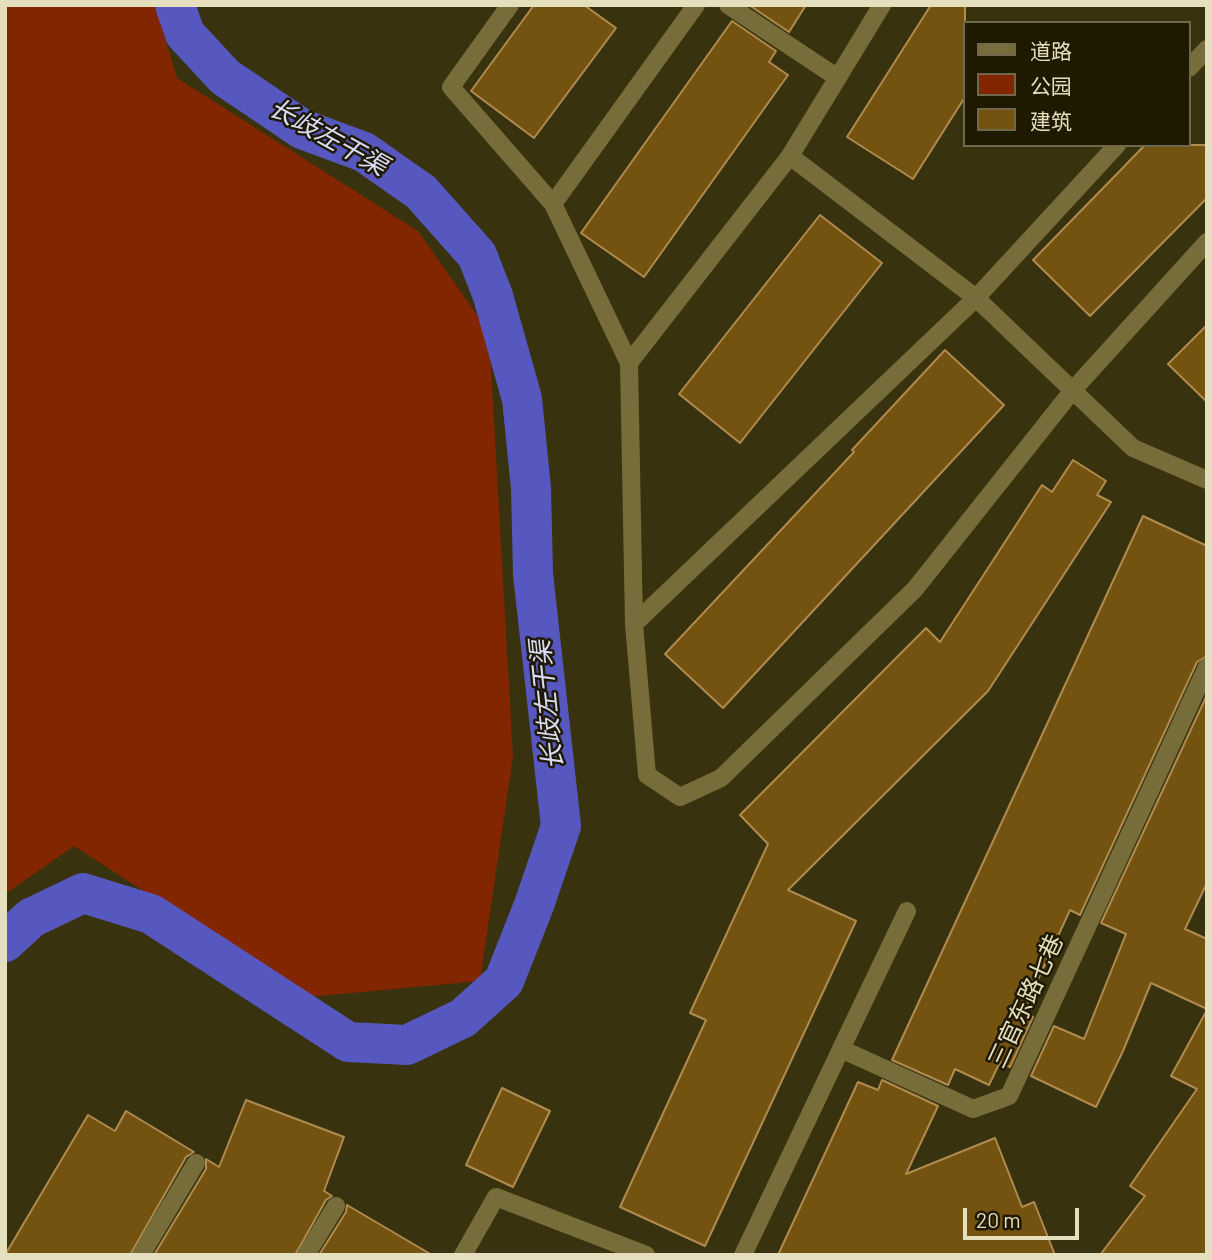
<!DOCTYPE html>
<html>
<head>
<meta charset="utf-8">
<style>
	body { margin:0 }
	#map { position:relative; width:1212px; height:1260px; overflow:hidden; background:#39320e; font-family:Barlow,"Noto Sans SC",sans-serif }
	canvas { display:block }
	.frame { position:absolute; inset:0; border:7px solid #e6dfbe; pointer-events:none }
	.legend { position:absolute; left:963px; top:21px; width:228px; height:126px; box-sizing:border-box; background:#1f1900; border:2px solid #6f684c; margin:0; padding:9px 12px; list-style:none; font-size:21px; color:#e6dfbe }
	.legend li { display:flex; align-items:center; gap:14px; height:35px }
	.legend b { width:35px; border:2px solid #6f684c }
	.scale { position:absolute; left:963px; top:1208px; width:116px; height:32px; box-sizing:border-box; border:4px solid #e6dfbe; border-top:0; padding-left:9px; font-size:21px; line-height:24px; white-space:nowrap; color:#e6dfbe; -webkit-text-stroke:5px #1f1900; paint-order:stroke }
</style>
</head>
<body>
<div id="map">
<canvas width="1212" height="1260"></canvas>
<div class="frame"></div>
<ul class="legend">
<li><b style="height:9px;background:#776d3b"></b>道路</li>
<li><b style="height:19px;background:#822600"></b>公园</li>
<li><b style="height:19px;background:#745210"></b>建筑</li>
</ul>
<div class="scale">20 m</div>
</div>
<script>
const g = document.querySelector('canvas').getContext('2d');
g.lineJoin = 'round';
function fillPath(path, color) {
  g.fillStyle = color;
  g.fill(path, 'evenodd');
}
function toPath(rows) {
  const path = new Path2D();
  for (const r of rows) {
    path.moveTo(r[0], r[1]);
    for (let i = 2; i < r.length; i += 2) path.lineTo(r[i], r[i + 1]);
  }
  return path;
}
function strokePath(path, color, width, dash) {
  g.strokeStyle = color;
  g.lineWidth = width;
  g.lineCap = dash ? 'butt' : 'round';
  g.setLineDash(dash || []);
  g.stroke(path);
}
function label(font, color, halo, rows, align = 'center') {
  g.font = font + ' Barlow,"Noto Sans SC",sans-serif';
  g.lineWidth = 5;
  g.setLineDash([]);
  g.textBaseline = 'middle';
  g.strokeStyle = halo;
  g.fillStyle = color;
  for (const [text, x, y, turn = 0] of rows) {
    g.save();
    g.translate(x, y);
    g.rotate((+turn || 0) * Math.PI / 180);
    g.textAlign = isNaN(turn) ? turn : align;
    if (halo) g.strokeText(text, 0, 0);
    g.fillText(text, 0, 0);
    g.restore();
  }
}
fillPath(toPath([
	[5,5,155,5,177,78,418,231,489,332,513,756,480,981,308,997,74,846,5,894]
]), '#822600');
strokePath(toPath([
	[5,942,31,918,83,893,151,914,348,1042,407,1045,463,1018,504,981,534,905,561,826,533,574,531,488,522,399,493,296,477,255,421,192,364,152,302,129,225,77,185,34,175,5]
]), '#5658bf', 40);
const building = toPath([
	[534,5,584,5,616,28,534,138,471,91,534,5],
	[749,5,806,5,789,32,749,5],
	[931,5,965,5,965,97,913,179,847,137,931,5],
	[732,21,776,51,769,62,788,75,644,277,581,233,732,21],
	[1145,145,1207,145,1207,198,1090,316,1033,260,1145,145],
	[820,215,882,263,740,443,679,394,820,215],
	[1207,325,1207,402,1168,364,1207,325],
	[945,350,1004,405,723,708,665,654,854,452,852,450,945,350],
	[1073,460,1106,481,1097,495,1111,502,988,691,788,890,856,921,705,1246,620,1207,706,1020,690,1013,768,844,740,815,926,628,940,642,1042,485,1052,492,1073,460],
	[1143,516,1207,546,1207,656,1197,662,1080,915,1070,910,1023,1012,1033,1017,1010,1067,1000,1062,989,1085,955,1069,948,1085,892,1060,1143,516],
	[1207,695,1207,883,1185,929,1207,939,1207,1009,1151,983,1123,1051,1096,1107,1031,1076,1054,1026,1084,1039,1126,934,1101,923,1207,695],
	[1207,1010,1207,1255,1100,1255,1145,1196,1130,1186,1197,1089,1171,1076,1207,1010],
	[882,1080,938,1106,906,1174,995,1138,1022,1207,1034,1202,1055,1255,778,1255,858,1082,878,1090,882,1080],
	[502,1088,550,1111,513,1187,466,1165,502,1088],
	[246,1100,344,1137,324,1191,332,1196,326,1200,295,1255,154,1255,206,1169,206,1159,219,1167,246,1100],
	[126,1111,194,1152,186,1157,130,1255,5,1255,88,1115,115,1131,126,1111],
	[347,1205,432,1255,319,1255,346,1212,347,1205]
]);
fillPath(building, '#745210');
strokePath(building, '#b08b50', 2);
strokePath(toPath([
	[510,5,451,87,553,204],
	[728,5,838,78],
	[882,5,790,156,629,363,634,624,647,775,680,797,721,778,915,589,1073,390,1207,242],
	[1189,68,1207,49],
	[790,156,976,298,1133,448,1207,480],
	[629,363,553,204,696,5],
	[634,624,976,298,1117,145],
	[841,1049,907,911],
	[141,1255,196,1163],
	[306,1255,336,1206],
	[463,1255,496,1197,646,1255],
	[743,1255,841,1049,973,1109,1009,1096,1207,667]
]), '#776d3b', 18);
label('24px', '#e6dfbe', '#1f1900', [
	["三官东路七巷",1026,1001,-65]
]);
label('italic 26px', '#d9ddf8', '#1f1900', [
	["长歧左干渠",328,137,29],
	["长歧左干渠",547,705,-96]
]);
</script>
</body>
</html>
